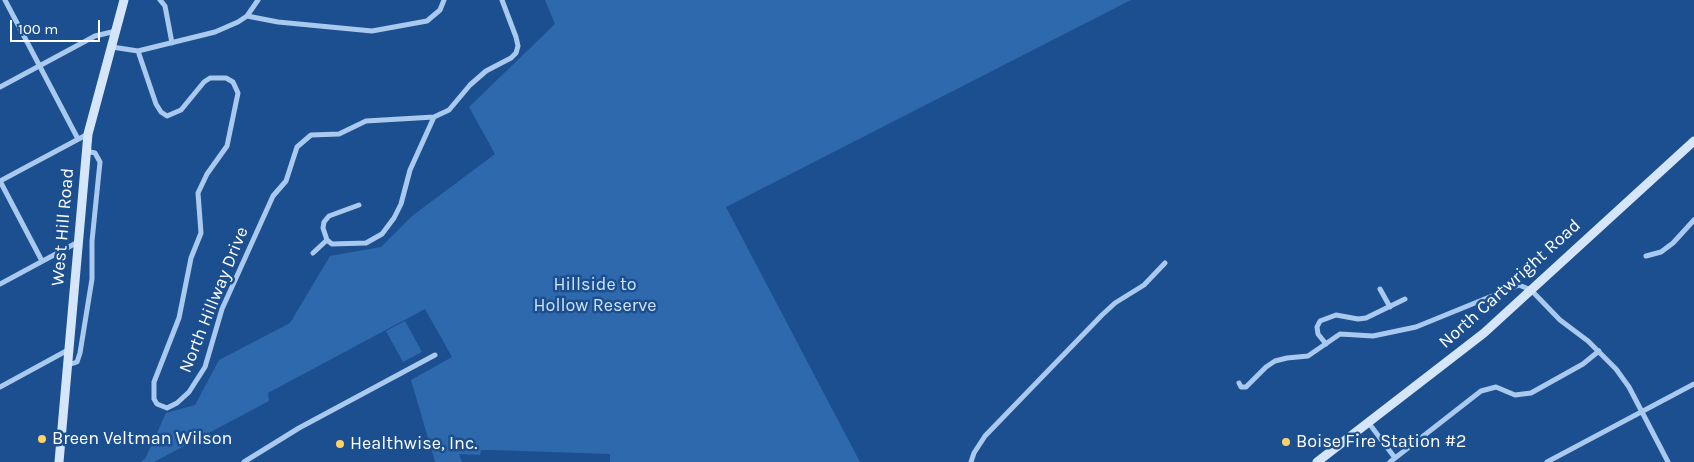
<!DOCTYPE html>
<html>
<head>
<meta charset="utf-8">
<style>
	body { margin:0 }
	#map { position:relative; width:1694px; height:462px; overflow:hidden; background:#1b4f8f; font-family:Karla,sans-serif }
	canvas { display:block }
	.scale { position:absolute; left:10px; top:20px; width:90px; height:22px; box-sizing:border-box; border:2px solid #fff; border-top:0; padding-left:6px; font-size:15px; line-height:18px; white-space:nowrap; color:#fff; -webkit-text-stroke:4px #1b4f8f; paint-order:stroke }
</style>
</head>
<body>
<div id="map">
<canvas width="1694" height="462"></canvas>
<div class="scale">100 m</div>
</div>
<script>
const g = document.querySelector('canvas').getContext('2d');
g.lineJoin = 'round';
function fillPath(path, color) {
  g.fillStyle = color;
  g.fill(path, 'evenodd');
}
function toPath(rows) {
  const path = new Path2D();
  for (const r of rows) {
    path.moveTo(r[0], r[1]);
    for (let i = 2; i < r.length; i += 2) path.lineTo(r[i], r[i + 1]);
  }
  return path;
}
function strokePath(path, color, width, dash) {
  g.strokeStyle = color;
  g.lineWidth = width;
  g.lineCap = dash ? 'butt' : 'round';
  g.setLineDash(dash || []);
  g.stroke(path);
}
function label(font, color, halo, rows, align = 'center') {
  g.font = font + ' Karla,sans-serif';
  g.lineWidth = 5;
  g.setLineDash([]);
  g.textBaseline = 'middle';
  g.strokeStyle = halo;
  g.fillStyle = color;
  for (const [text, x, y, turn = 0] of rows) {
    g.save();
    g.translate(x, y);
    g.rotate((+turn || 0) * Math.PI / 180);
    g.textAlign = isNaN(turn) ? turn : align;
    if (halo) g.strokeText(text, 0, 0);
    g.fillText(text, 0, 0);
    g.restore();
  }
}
fillPath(toPath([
	[545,0,1131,0,726,207,860,462,610,462,610,454,491,450,481,450,480,455,459,454,462,462,435,462,411,380,452,357,425,309,268,393,269,401,154,462,140,462,145,459,166,413,195,405,219,360,290,323,330,256,381,247,412,216,495,154,469,107,555,24],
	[405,321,422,352,403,362,386,331]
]), '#2e69ad');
strokePath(toPath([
	[5,0,78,139],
	[160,0,165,6,172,43],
	[247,16,278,22,372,31,427,21,440,10,444,0],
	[112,47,138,51,215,32,238,22,247,16,258,0],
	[138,51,156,104,161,112,167,116,181,110,204,82,210,78,226,78,233,82,238,93,227,146,207,174,198,193,201,233,191,258,179,318,154,382,154,399,157,404,167,408,177,403,189,392,205,367,222,309,273,196,286,181,297,147,311,135,339,134,366,121,434,117,449,110,470,85,486,71,511,58,516,53,518,46,516,37,502,0],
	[0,87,95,36,116,31],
	[0,181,88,134],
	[0,181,42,261],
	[359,205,329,216,324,222,323,228,327,240,332,244,366,243,382,234,394,218,401,204,410,170,434,117],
	[313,253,327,240],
	[1646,256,1661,252,1673,243,1694,220],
	[0,284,78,242],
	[1380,289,1390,307],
	[1326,344,1318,334,1317,327,1320,321,1336,315,1358,319,1366,318,1405,299],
	[68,365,77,362,80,353,92,279,92,241,100,162,95,153,86,151],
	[1239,383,1241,387,1246,387,1266,367,1275,361,1287,358,1308,356,1340,334,1373,336,1416,327,1519,285,1531,290,1560,320,1588,341,1616,369,1629,387,1668,462],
	[0,387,68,350],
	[1368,422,1395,458],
	[244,462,299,428,435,355],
	[971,462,974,453,985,436,1102,315,1115,303,1144,285,1165,263],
	[1390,462,1481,391,1496,387,1515,395,1531,393,1583,364,1599,351],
	[1547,462,1694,384]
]), '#a9c9ee', 5);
strokePath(toPath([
	[59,462,88,134,124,0],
	[1317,462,1484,333,1694,141]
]), '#d6e6fa', 9);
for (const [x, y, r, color] of [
	[42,439,5,"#ffd166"],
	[1286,442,5,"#ffd166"],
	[340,444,5,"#ffd166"]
]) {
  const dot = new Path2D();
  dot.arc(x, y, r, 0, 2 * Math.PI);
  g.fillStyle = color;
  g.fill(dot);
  strokePath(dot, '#1b4f8f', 2);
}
label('18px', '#fff', '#1b4f8f', [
	["West Hill Road",63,227,-85],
	["North Cartwright Road",1510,284,-42],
	["North Hillway Drive",214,300,-68]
]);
label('18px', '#cfe3fa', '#1b4f8f', [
	["Hillside to",595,285],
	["Hollow Reserve",595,306]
]);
label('18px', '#fff', '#1b4f8f', [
	["Breen Veltman Wilson",52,439],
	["Boise Fire Station #2",1296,442],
	["Healthwise, Inc.",350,444]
], 'left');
</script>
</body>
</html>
